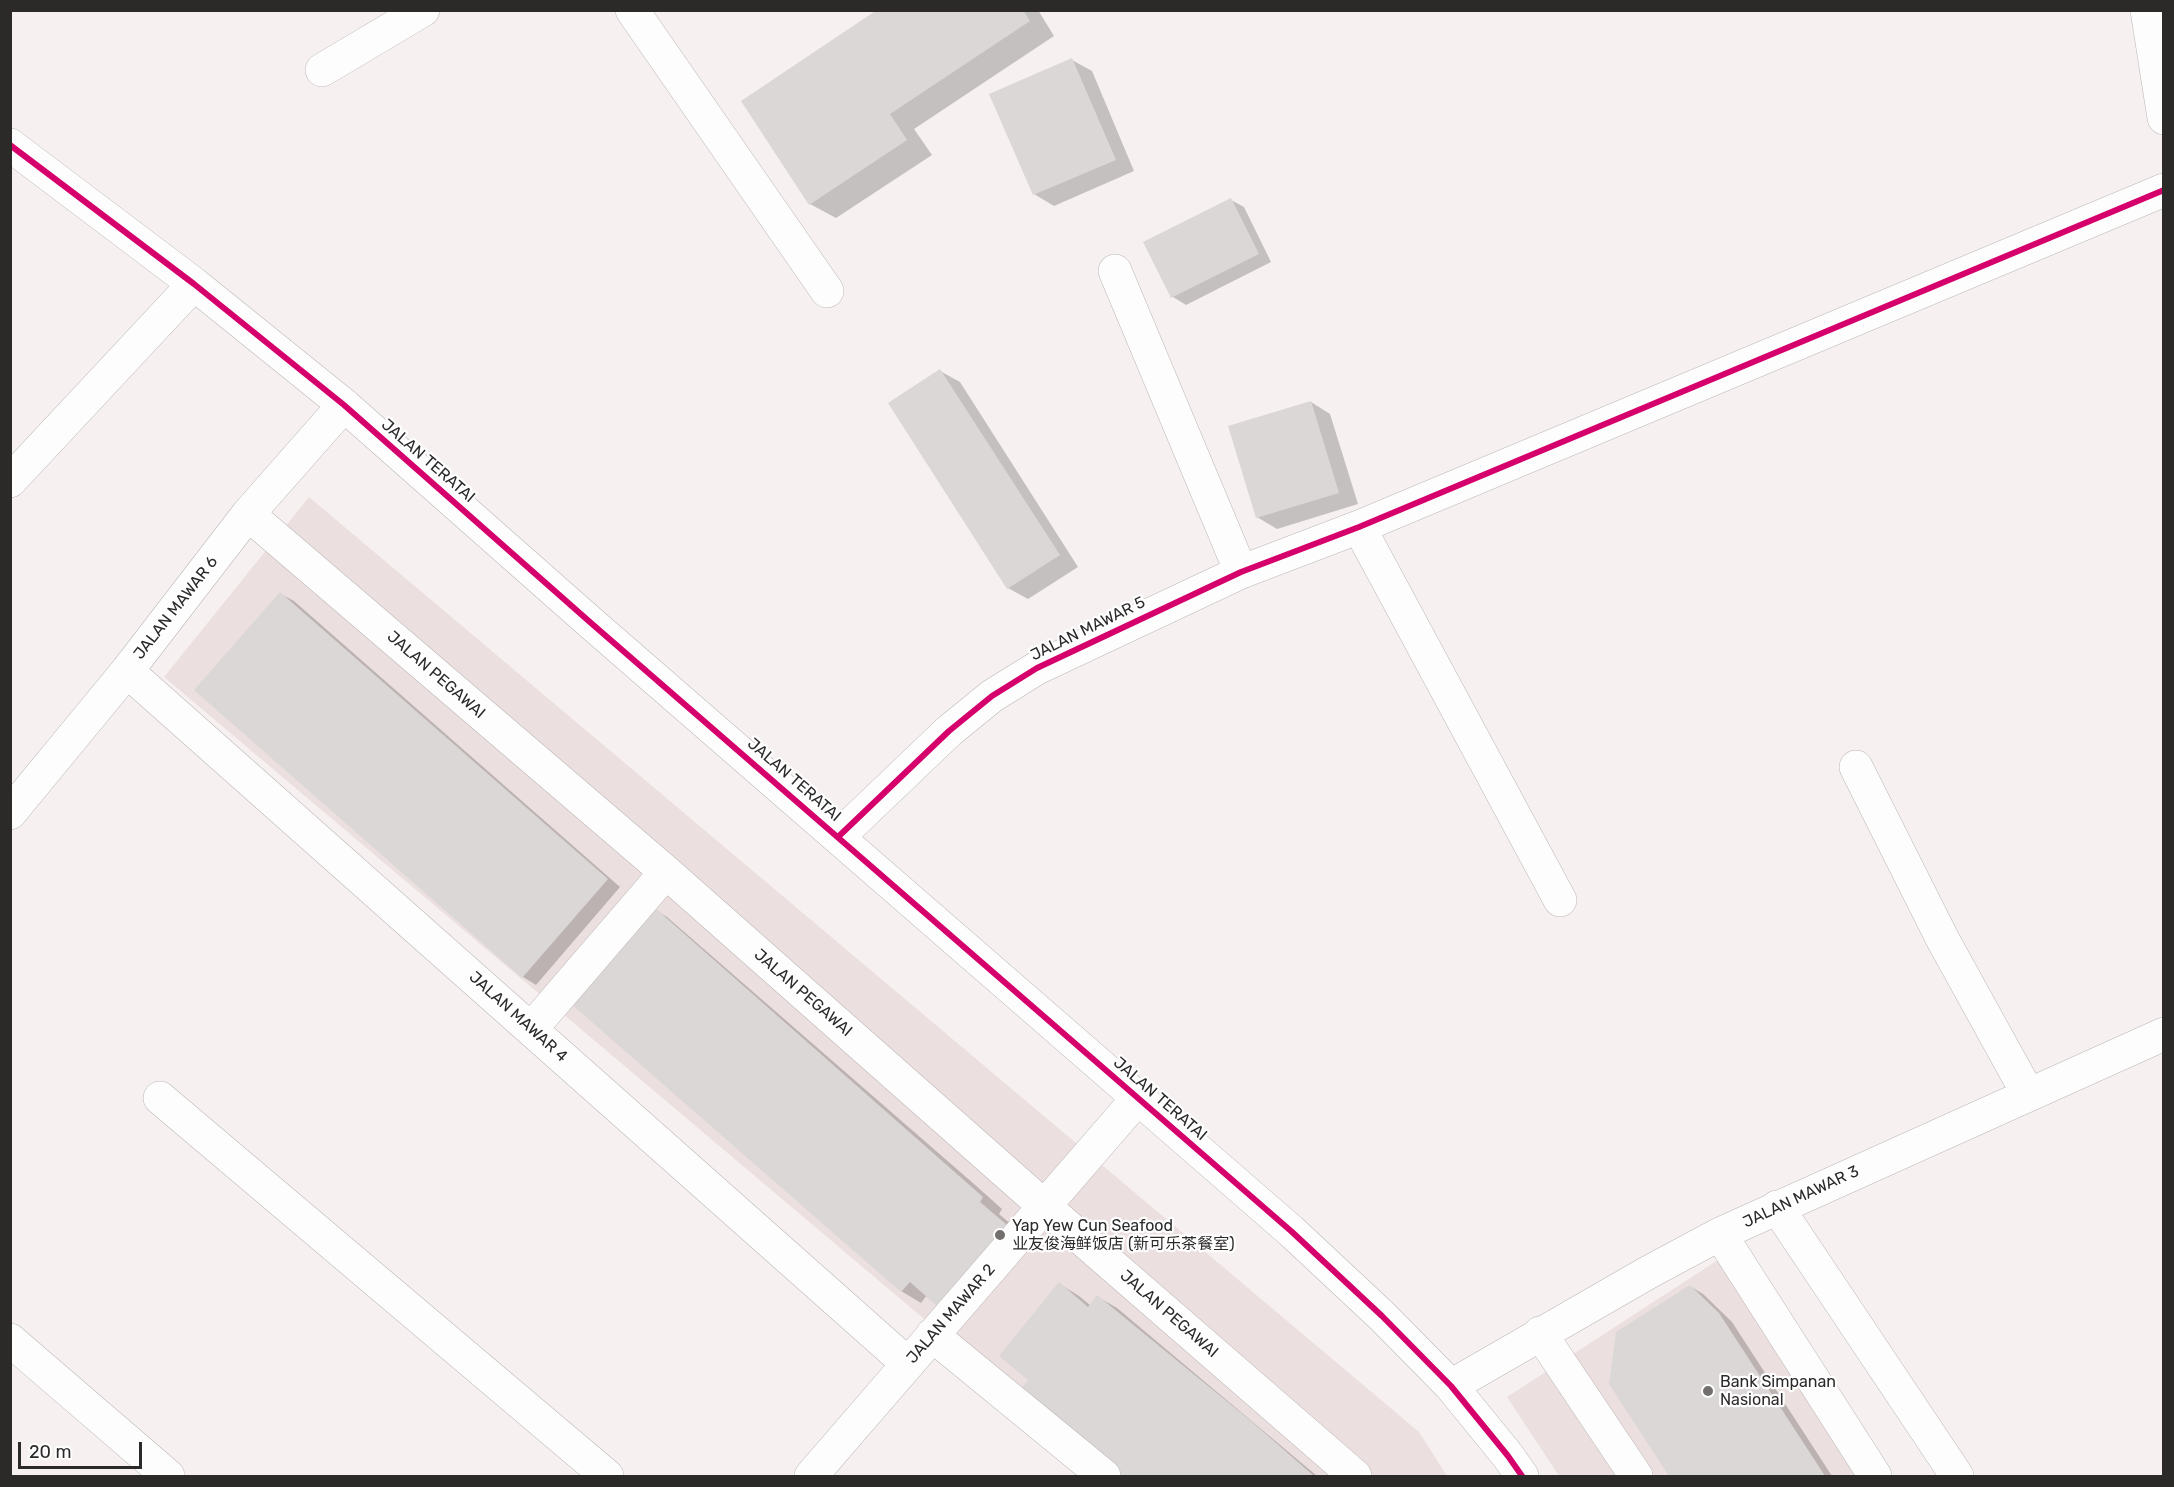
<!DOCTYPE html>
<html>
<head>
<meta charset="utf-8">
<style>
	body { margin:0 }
	#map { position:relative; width:2174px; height:1487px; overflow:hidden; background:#f6f0f0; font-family:Rubik,sans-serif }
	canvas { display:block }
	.frame { position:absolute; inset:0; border:12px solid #2c2929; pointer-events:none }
	.scale { position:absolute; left:18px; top:1442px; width:124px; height:27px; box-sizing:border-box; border:3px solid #2c2929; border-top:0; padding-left:8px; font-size:18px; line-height:21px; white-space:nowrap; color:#2c2929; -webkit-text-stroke:4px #fefefe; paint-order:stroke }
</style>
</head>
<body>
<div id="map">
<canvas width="2174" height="1487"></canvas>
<div class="frame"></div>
<div class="scale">20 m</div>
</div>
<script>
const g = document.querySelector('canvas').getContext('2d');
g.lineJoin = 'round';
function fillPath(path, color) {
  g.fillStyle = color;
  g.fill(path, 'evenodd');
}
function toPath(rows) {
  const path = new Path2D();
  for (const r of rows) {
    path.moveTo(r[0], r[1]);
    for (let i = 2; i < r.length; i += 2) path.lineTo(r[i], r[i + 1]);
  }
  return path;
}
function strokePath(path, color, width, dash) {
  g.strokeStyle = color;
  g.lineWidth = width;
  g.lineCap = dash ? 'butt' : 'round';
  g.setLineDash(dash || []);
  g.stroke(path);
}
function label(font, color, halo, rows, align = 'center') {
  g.font = font + ' Rubik,"Noto Sans SC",sans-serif';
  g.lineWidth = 4.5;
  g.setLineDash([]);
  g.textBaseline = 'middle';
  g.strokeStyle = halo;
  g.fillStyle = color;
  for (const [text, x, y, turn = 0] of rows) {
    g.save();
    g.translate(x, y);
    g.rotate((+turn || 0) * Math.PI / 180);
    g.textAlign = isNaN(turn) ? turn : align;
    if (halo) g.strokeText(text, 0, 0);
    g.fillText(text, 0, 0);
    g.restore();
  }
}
fillPath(toPath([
	[309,497,1419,1432,1447,1476,1110,1476,164,677],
	[1738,1247,1888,1476,1559,1476,1507,1397]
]), '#ecdfdf');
fillPath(toPath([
	[880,10,1038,10,1054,36,914,129,932,155,836,218,810,204],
	[1072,60,1092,71,1134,171,1054,206,1034,194],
	[1231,200,1244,207,1271,262,1186,305,1173,297,1145,243],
	[940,371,960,382,1078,567,1028,599,1008,588],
	[1311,402,1330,414,1358,504,1277,529,1257,517],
	[281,594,294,601,620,887,536,985,523,977],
	[654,909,667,917,974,1184,1002,1209,999,1214,1026,1237,927,1295,921,1303,901,1291],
	[1060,1284,1079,1296,1091,1306,1098,1297,1117,1308,1317,1476,1126,1476,1052,1416,1031,1380],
	[1690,1286,1703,1294,1732,1322,1832,1476,1671,1476,1611,1384]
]), '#0003');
fillPath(toPath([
	[877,10,1023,10,1030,21,890,114,907,140,809,205,741,101],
	[1072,58,1116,160,1033,195,989,94],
	[1231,198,1259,254,1171,298,1143,242],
	[940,369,1060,555,1007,589,888,403],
	[1311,401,1339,493,1256,518,1228,426],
	[280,592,608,879,522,978,194,690],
	[654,907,983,1197,980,1202,1007,1225,937,1306,910,1282,901,1292,570,1003],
	[1059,1282,1088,1307,1097,1295,1251,1421,1314,1476,1123,1476,1019,1391,1028,1380,999,1356],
	[1690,1285,1719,1313,1825,1476,1669,1476,1609,1384,1616,1332]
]), '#dbd7d7');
const minor = toPath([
	[632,10,827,291],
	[2147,10,2164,118],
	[322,70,423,10],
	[10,145,194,284,344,405,591,623,1291,1231,1382,1316,1451,1386,1508,1456,1522,1476],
	[1115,271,1241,572],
	[10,481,194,284],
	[248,514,666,872,1044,1206,1355,1476],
	[1359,527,1560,900],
	[127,671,908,1364],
	[1856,767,1943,940,2028,1094],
	[10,813,127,671,248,514,344,405],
	[838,837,949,731,992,696,1037,668,1241,572,1359,527,2164,190],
	[531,1029,666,872],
	[160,1098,607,1476],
	[1777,1207,1957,1476],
	[1720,1234,1875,1476],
	[1540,1333,1636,1476],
	[932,1335,1104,1476],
	[10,1340,168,1476],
	[1451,1386,1649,1272,1720,1234,2164,1034],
	[811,1476,1138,1098]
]);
strokePath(minor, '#bcb7b7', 34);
strokePath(minor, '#fefdfd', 33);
strokePath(toPath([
	[10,145,194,284,344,405,591,623,1291,1231,1382,1316,1451,1386,1508,1456,1522,1476],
	[838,837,949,731,992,696,1037,668,1241,572,1359,527,2164,190]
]), '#d6006c', 6);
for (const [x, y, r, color] of [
	[1000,1235,6,"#736f6f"],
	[1708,1391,6,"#736f6f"]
]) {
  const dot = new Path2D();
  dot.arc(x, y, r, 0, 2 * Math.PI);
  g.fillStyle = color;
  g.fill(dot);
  strokePath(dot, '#fefefe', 2);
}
label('16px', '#2c2929', '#fefefe', [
	["JALAN TERATAI",428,461,41],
	["JALAN MAWAR 6",176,608,-52],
	["JALAN MAWAR 5",1088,629,-26],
	["JALAN PEGAWAI",436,675,41],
	["JALAN TERATAI",794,780,41],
	["JALAN PEGAWAI",803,993,41],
	["JALAN MAWAR 4",518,1017,42],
	["JALAN TERATAI",1160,1099,41],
	["JALAN MAWAR 3",1801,1197,-25],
	["JALAN MAWAR 2",951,1314,-49],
	["JALAN PEGAWAI",1169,1314,41]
]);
label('16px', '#2c2929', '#fefefe', [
	["Yap Yew Cun Seafood",1012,1226],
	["业友俊海鲜饭店 (新可乐茶餐室)",1012,1244],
	["Bank Simpanan",1720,1382],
	["Nasional",1720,1400]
], 'left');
</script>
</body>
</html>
